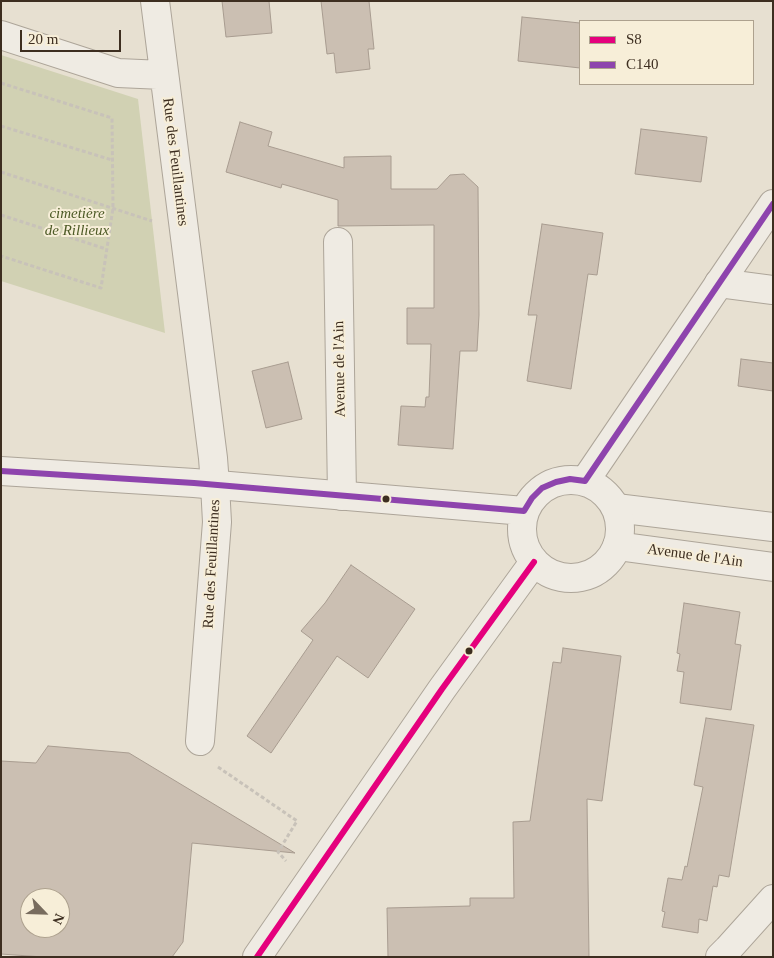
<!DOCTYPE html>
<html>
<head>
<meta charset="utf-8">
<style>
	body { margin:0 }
	#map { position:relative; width:774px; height:958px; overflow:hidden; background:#e7e0d1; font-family:"Times New Roman",serif }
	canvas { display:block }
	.frame { position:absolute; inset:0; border:2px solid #3d2e20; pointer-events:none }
	.legend { position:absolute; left:579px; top:20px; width:175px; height:65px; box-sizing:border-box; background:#f7eed8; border:1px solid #ada18e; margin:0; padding:6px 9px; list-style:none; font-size:15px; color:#3d2e20 }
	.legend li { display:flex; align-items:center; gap:10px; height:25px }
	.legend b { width:25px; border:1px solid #ada18e }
	.north { position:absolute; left:20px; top:888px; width:50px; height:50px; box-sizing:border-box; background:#f7eed8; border:1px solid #ada18e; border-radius:50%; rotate:114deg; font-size:14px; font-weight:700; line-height:20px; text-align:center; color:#3d2e20 }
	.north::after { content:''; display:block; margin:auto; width:18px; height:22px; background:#786c5e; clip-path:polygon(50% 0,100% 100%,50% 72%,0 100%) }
	.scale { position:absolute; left:20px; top:30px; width:101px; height:22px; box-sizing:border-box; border:2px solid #3d2e20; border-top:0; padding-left:6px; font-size:15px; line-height:18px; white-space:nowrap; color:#3d2e20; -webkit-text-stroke:4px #f7eed8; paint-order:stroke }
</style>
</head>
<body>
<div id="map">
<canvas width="774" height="958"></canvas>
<div class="frame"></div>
<ul class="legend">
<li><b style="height:6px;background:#e5007d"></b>S8</li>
<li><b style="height:6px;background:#8e44ad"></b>C140</li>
</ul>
<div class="north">N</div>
<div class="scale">20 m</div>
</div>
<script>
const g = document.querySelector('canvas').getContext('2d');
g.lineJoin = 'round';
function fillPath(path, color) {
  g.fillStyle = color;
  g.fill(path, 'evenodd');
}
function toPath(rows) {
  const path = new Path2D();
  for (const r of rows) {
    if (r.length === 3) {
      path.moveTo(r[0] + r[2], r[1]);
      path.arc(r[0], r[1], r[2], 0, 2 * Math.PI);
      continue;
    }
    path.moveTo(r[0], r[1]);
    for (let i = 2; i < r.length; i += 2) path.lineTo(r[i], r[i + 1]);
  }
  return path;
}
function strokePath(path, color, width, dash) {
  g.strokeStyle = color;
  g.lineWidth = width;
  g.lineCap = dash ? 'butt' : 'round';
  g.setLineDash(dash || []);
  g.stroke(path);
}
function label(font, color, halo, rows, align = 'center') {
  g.font = font + ' "Times New Roman",serif';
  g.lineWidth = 4;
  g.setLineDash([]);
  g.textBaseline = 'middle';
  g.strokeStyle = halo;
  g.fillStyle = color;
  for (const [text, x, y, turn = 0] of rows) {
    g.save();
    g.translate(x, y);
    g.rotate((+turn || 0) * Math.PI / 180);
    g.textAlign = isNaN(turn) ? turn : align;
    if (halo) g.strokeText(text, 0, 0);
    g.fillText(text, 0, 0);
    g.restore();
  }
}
fillPath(toPath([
	[1,55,138,99,165,333,1,281]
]), '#d1d1b3');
const building = toPath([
	[222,1,269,1,272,33,226,37,222,1],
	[321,1,369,1,374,49,368,49,370,69,336,73,334,53,327,54,321,1],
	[522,17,580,23,580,68,518,61,522,17],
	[240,122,272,132,268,146,344,168,344,157,391,156,391,189,437,189,450,175,464,174,478,187,479,315,477,351,460,351,453,449,398,445,401,406,425,407,426,397,429,397,431,344,407,344,407,308,434,308,434,225,338,226,338,200,282,184,281,188,226,172,240,122],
	[641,129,707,137,701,182,635,174,641,129],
	[542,224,603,233,597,275,588,274,571,389,527,381,537,315,528,315,542,224],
	[741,359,773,363,773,391,738,386,741,359],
	[288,362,302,419,266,428,252,371,288,362],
	[351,565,415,609,368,678,337,656,271,753,247,736,313,640,301,631,325,603,351,565],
	[684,603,740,612,735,644,741,645,731,710,680,703,684,672,677,671,680,654,677,653,684,603],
	[563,648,621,656,602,801,587,799,589,957,388,957,387,908,470,906,470,898,514,898,513,822,530,821,553,662,561,663,563,648],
	[706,718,754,725,729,877,719,875,717,887,713,886,707,921,699,919,698,933,662,927,665,912,662,911,668,878,682,880,685,866,687,867,703,787,694,785,706,718],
	[48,746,129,753,295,853,192,843,183,942,172,957,43,957,1,954,1,761,36,763,48,746],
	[30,898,60,898,60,928,30,928,30,898]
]);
fillPath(building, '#cbbfb2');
strokePath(building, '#a89c90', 1);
const minor = toPath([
	[155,1,213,458,215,485,217,522,200,741],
	[1,35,118,73,163,75],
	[338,242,342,496],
	[719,283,773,290],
	[616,508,773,527],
	[617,546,773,567],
	[720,957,728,949,773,899]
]);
const tertiary = toPath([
	[1,471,194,483,524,511],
	[571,529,49],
	[585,481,773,204],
	[257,957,442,689,534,562]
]);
strokePath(minor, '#ada599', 30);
strokePath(tertiary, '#ada599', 30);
strokePath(toPath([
	[1,83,112,118,113,208,101,288,1,256],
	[1,126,112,160],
	[1,172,152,221],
	[1,215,106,249],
	[218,767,297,821,278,852,286,861]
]), '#c8c2b9', 3, [4, 2.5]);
strokePath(minor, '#efebe3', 28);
strokePath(tertiary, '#efebe3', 28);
strokePath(toPath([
	[257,957,442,689,534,562]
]), '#e5007d', 6);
strokePath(toPath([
	[1,471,194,483,524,511,532,498,542,488,556,482,570,479,585,481,773,204]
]), '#8e44ad', 6);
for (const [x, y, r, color] of [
	[386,499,4.5,"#3d2e20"],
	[469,651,4.5,"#3d2e20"]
]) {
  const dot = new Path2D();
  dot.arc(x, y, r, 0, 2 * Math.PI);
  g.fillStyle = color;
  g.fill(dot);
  strokePath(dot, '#f7eed8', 2);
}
label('15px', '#3d2e20', '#f7eed8', [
	["Rue des Feuillantines",175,162,83],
	["Avenue de l'Ain",340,369,-91],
	["Avenue de l'Ain",695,556,8],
	["Rue des Feuillantines",212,564,-87]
]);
label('italic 15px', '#4d5a26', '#f7eed8', [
	["cimetière",77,214],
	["de Rillieux",77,231]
]);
</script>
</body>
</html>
